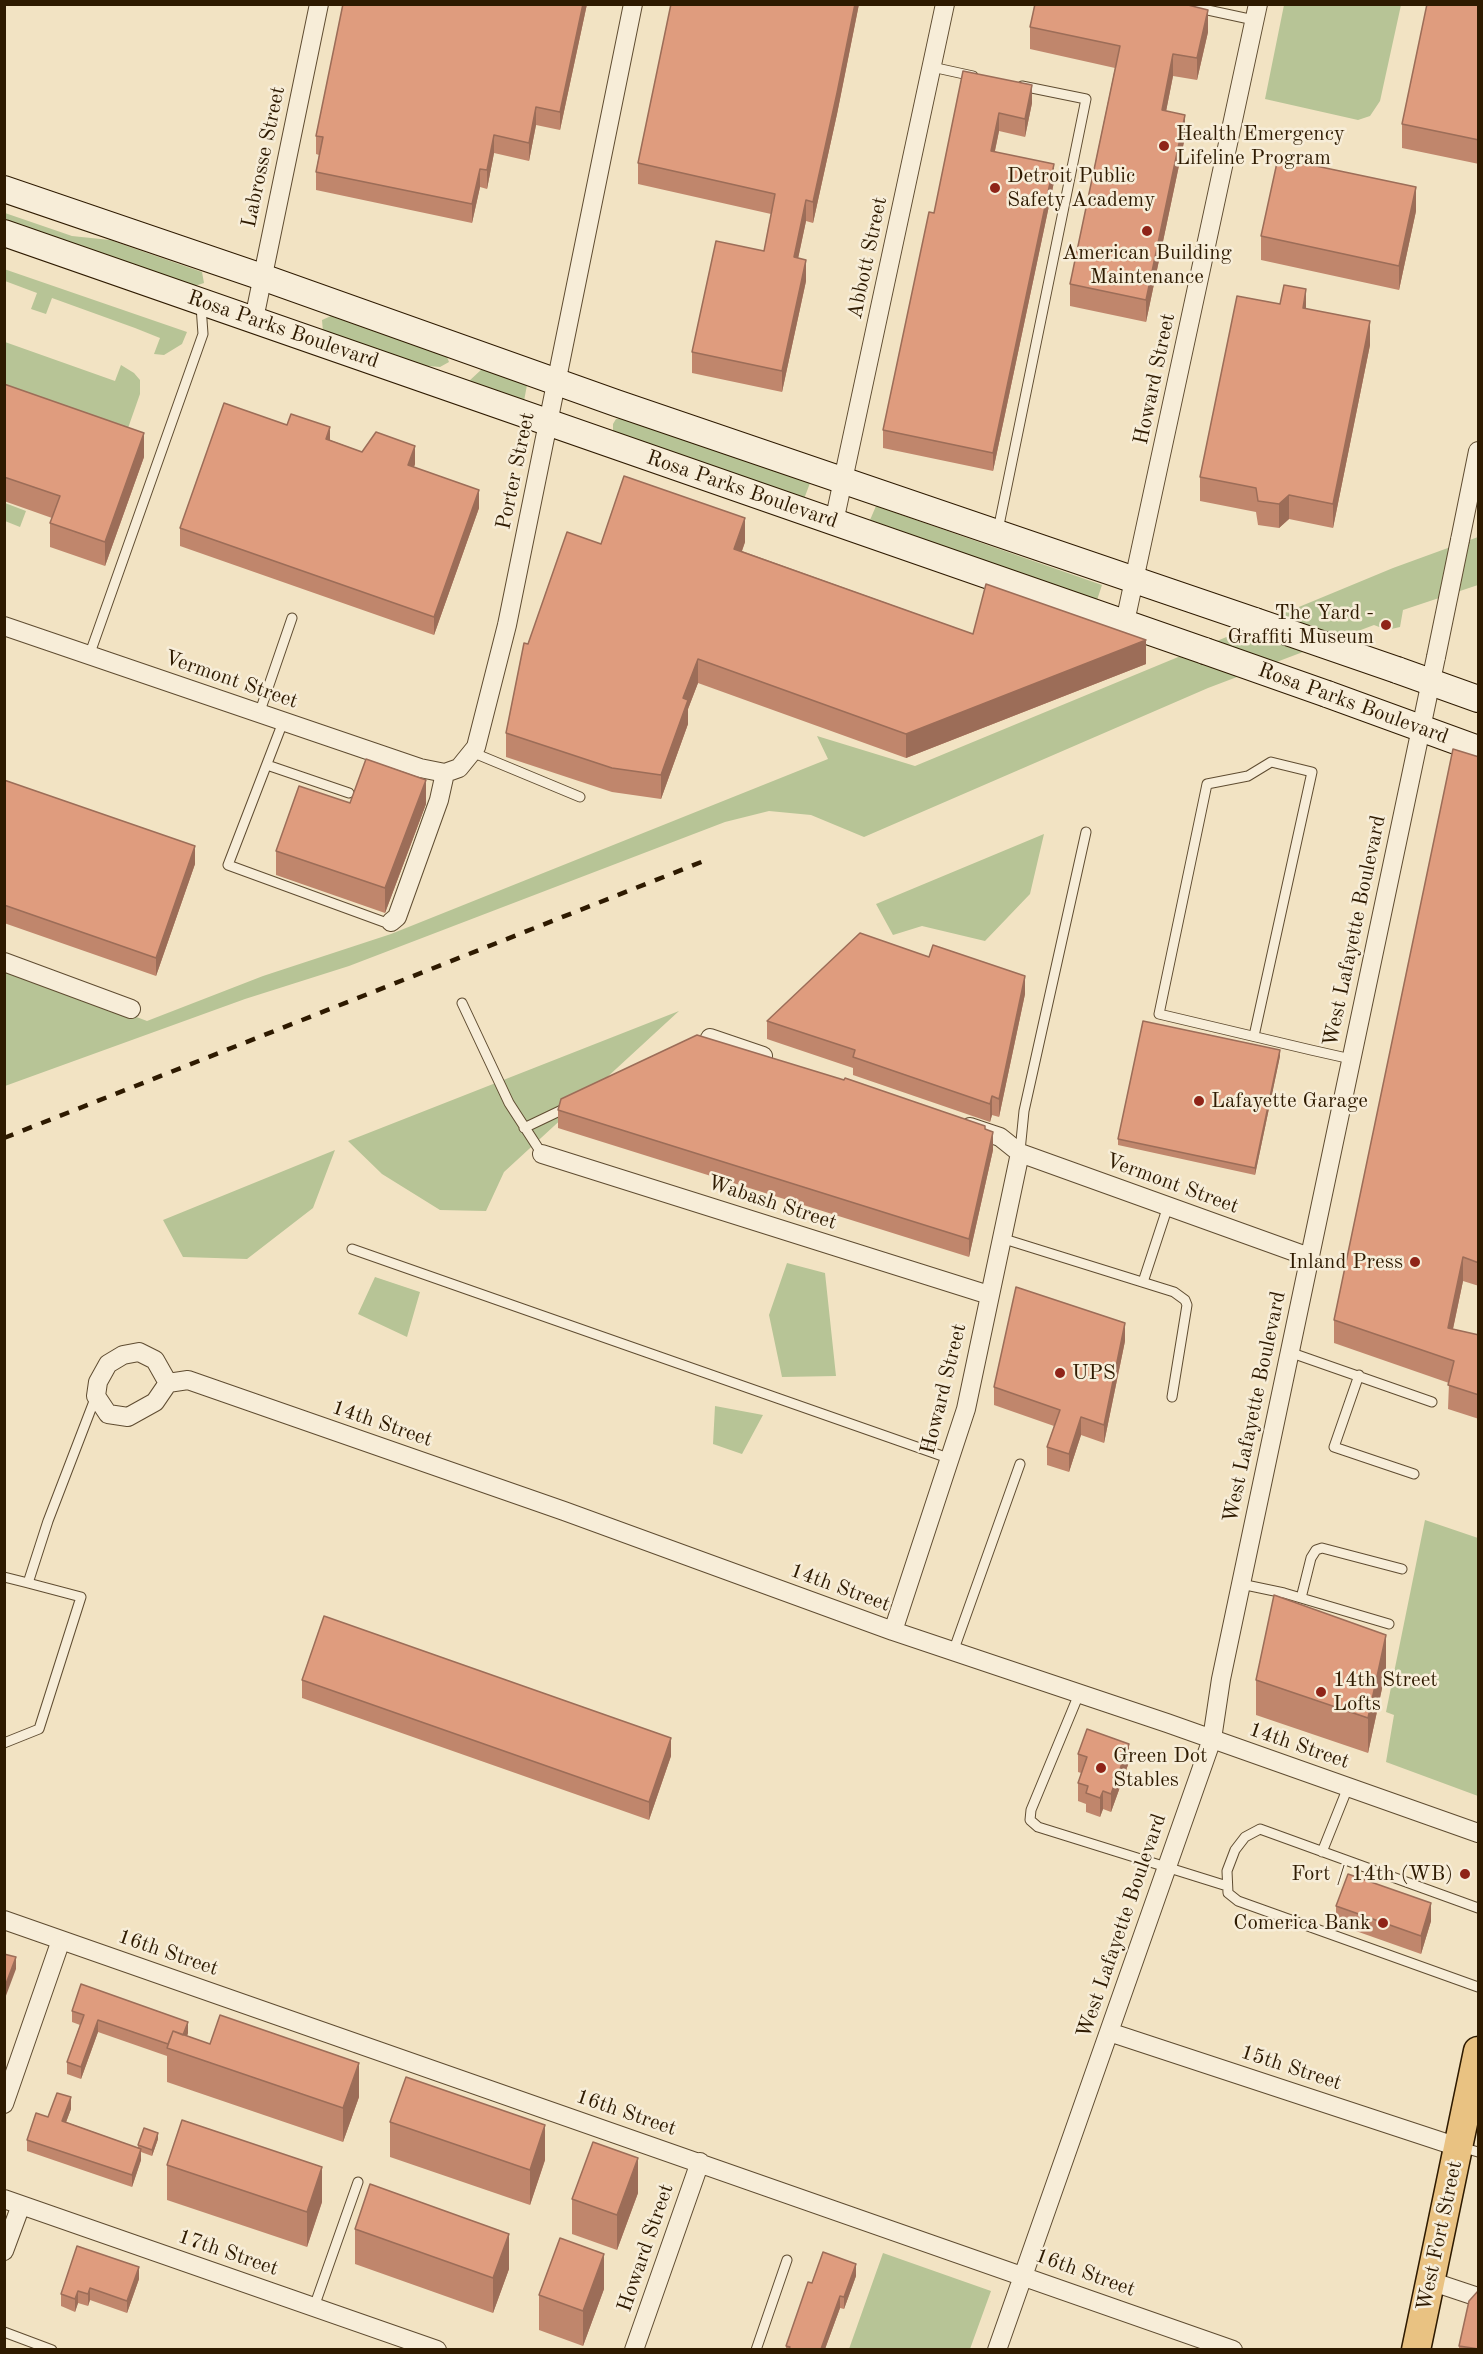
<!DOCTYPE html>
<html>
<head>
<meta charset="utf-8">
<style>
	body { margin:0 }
	#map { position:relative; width:1483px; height:2354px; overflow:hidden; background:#f2e3c3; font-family:"Old Standard TT",serif }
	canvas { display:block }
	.frame { position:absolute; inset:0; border:6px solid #2e1a00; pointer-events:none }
</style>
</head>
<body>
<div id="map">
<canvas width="1483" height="2354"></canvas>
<div class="frame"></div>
</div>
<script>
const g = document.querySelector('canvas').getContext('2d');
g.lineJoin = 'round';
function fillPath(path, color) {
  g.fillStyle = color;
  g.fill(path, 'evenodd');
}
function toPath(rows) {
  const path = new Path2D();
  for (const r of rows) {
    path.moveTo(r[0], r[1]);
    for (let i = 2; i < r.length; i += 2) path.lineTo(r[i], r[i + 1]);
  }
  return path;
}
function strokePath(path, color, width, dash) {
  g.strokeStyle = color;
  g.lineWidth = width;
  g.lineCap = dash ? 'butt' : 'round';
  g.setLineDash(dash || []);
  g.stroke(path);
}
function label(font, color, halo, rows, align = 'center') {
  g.font = font + ' "Old Standard TT",serif';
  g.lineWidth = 5;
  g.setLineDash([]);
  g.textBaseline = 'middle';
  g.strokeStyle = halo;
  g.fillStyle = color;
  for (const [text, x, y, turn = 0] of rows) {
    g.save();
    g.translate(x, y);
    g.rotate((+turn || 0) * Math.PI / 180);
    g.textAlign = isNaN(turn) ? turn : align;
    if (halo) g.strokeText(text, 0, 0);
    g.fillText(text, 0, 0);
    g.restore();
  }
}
fillPath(toPath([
	[1284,5,1401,5,1380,101,1370,116,1358,120,1265,99],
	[5,213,72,236,110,240,202,272,204,283,192,287,5,221],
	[4,269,187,332,182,344,164,355,154,354,160,338,135,328,52,298,46,314,31,309,37,293,5,281],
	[331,316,447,357,449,362,440,367,417,365,323,332,322,320],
	[5,342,115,381,121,365,134,373,140,380,140,394,121,448,5,407],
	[482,369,527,385,524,401,468,382],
	[623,418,810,483,804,499,617,434,613,431,613,424,616,419],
	[5,503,26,511,20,527,5,521],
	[876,506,1102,585,1097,600,870,520],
	[1478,537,1478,585,1403,610,1400,627,1387,630,1374,625,1208,688,864,837,811,815,769,811,725,822,349,966,245,999,5,1086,5,967,147,1021,263,976,391,934,828,759,817,736,915,766,1393,568],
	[1044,834,1030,894,985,941,922,926,893,935,876,904],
	[679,1011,504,1172,486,1211,440,1210,382,1174,348,1141],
	[335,1150,313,1208,247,1259,183,1257,163,1220],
	[787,1263,825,1273,836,1376,782,1377,769,1315],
	[375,1277,420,1292,407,1337,358,1314],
	[715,1406,763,1415,742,1454,713,1444],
	[1425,1520,1478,1538,1478,1796,1386,1762,1394,1715,1386,1712],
	[883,2253,991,2291,970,2349,849,2349]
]), '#b7c496');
const lane = toPath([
	[1180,4,1254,20],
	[932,67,973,76],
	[998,530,1086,99,1022,86],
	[89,656,203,334,201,306],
	[259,714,292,618],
	[283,722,228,865,384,922,391,922],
	[474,753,580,797],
	[267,765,349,793],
	[462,1003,509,1103,542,1154],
	[1254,1036,1312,772,1271,762,1248,776,1207,784,1159,1014,1311,1050,1351,1059],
	[524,1128,568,1107],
	[1020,1151,1024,1111,1086,832],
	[1001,1238,1174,1292,1185,1300,1187,1305,1172,1397],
	[352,1249,951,1459],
	[1143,1282,1168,1206],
	[1289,1352,1432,1402],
	[1359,1375,1334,1447,1414,1474],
	[4,1577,28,1583,48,1521,96,1396],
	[1241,1584,1284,1593,1389,1624],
	[1301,1598,1311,1558,1316,1550,1322,1548,1402,1569],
	[953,1652,1020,1464],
	[1079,1694,1031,1810,1030,1820,1038,1827,1227,1886],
	[4,1743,39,1729,81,1597,28,1583],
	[1322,1852,1348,1787],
	[1478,1908,1260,1829,1245,1837,1235,1850,1227,1871,1228,1893,1238,1901,1478,1987],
	[1461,2147,1478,2152],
	[314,2307,358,2182],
	[4,2332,52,2350],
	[756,2350,787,2260]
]);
const street = toPath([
	[254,319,319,4],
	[834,522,945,4],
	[1460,540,1478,451],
	[1125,622,1258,4],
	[4,626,420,768,445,773],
	[391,922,397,917,439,800,445,773,459,768,476,747,507,625,633,4],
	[4,962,131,1009],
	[710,1038,763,1056],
	[970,1127,1000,1137,1020,1153,1309,1257],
	[542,1154,989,1295],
	[168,1383,155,1360,139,1352,123,1355,108,1364,98,1382,96,1396,108,1414,128,1417,155,1402,168,1383,188,1380,564,1511,893,1631,1167,1723,1478,1833],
	[893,1631,966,1409,1020,1153],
	[4,1920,1233,2350],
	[1109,2032,1458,2147],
	[4,2104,61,1940],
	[4,2199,437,2350],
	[4,2251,21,2205],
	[1430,2281,1478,2297],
	[634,2350,700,2162],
	[997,2350,1212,1739,1221,1679,1436,657]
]);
const secondary = toPath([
	[4,189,262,277,616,403,1255,621],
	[4,233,1205,651],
	[1397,670,1478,699],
	[1327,694,1478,749]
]);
const primary = toPath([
	[1416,2350,1478,2051]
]);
strokePath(lane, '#5f4c31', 11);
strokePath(street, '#5f4c31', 20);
strokePath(secondary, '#2e1a00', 28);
strokePath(primary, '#2e1a00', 31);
strokePath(lane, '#f7edd8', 9);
strokePath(street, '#f7edd8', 18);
strokePath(secondary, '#f7edd8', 26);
strokePath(primary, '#e9c282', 28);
strokePath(toPath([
	[4,1138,709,859]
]), '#2e1a00', 4.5, [10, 10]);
const streetBridge = toPath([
	[1436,657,1460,540]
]);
const secondaryBridge = toPath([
	[1255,621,1397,670],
	[1205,651,1327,694]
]);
strokePath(streetBridge, '#5f4c31', 20, []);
strokePath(secondaryBridge, '#2e1a00', 28, []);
strokePath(streetBridge, '#f7edd8', 18);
strokePath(secondaryBridge, '#f7edd8', 26);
fillPath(toPath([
	[343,4,587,4,560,130,536,125,529,161,494,153,487,189,480,187,472,223,316,190,316,172,319,155,316,154,316,136],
	[671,4,859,4,837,114,813,223,806,221,798,258,806,281,782,392,692,373,692,352,764,251,771,214,638,184,638,163],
	[1184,4,1208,32,1197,80,1173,76,1166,111,1185,137,1146,322,1070,306,1070,284,1115,68,1030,49,1030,27],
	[1479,4,1479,164,1402,148,1402,124],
	[963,71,1032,103,1025,137,999,131,995,151,1054,182,993,471,883,448,883,430,934,213],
	[1416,211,1399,290,1261,260,1261,236],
	[1280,304,1306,309,1370,345,1333,528,1289,519,1279,528,1258,525,1256,512,1200,501,1200,477],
	[4,384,144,457,105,566,50,547,50,523,52,518,4,501],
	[330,440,362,452,415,464,414,467,479,508,434,635,180,546,180,528],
	[745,542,742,551,973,634,1146,664,906,758,698,683,688,709,688,724,661,799,612,792,506,757,506,733,528,644,601,544],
	[1479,757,1479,1286,1463,1281,1453,1329,1479,1335,1479,1419,1448,1409,1449,1383,1334,1343,1334,1320],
	[4,780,195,864,156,976,4,923],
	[426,804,385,913,276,875,276,851],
	[1025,994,999,1117,992,1115,990,1122,853,1075,853,1068,767,1039,767,1021],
	[1280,1056,1255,1175,1118,1145,1118,1139],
	[558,1110,985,1129,993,1150,969,1257,558,1128],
	[1125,1341,1104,1443,1081,1435,1069,1472,1047,1465,1047,1447,1054,1426,994,1405,994,1387],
	[1386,1670,1368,1753,1256,1715,1256,1680],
	[302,1680,671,1756,649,1820,302,1698],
	[1078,1754,1129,1762,1111,1812,1103,1809,1100,1817,1086,1812,1086,1804,1078,1801,1078,1783,1081,1773,1078,1772],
	[1336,1906,1431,1921,1421,1954,1336,1924],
	[72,2011,188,2033,187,2036,359,2097,343,2142,167,2082,167,2056,98,2032,81,2079,67,2074,67,2062,80,2025,72,2022],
	[71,2109,66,2122,138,2148,138,2145,158,2139,152,2156,141,2152,141,2160,132,2187,27,2151,27,2140,48,2117],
	[390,2122,545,2160,530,2205,390,2157],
	[167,2165,322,2202,307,2247,167,2200],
	[638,2193,617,2250,572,2234,572,2199],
	[355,2229,509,2269,493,2313,355,2264],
	[856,2276,844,2309,840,2308,825,2349,786,2349,786,2346,812,2283],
	[139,2279,127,2313,90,2300,88,2306,78,2303,75,2312,61,2306,61,2294],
	[604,2289,583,2346,539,2330,539,2295],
	[1459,2346,1479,2349,1459,2349]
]), '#c0866c');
fillPath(toPath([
	[583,4,587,4,560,130,560,112],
	[855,4,859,4,837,114,813,223,813,202],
	[1208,10,1208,32,1197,80,1197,58],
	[1173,54,1173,76,1162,132,1162,110],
	[1032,85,1032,103,1025,137,1025,119],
	[536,107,536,125,529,161,529,143],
	[999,113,999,131,991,169,991,151],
	[1185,115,1185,137,1146,322,1146,300],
	[494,135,494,153,487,189,487,170],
	[1054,164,1054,182,993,471,993,453],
	[480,169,480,187,472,223,472,204],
	[1416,187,1416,211,1399,290,1399,266],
	[806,200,806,221,794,278,794,257],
	[806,260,806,281,782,392,782,371],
	[1306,289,1306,313,1303,308],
	[1370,321,1370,345,1333,528,1333,504],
	[330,427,330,446,326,439],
	[144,433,144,457,105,566,105,542],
	[415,446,415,464,408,483,408,465],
	[479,490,479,508,434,635,434,617],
	[1289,495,1289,519,1279,528,1279,504],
	[745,518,745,542,734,573,734,549],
	[1146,640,1146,664,906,758,906,734],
	[698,659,698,683,688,709,688,724,661,799,661,775,683,698],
	[426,780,426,804,385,913,385,888],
	[195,846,195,864,156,976,156,958],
	[1025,976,1025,994,999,1117,999,1099],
	[1280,1050,1280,1056,1255,1175,1255,1168],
	[992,1096,992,1115,990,1122,990,1104],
	[993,1132,993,1150,969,1257,969,1239],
	[1463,1257,1463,1281,1448,1352,1448,1328],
	[1125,1323,1125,1341,1104,1443,1104,1425],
	[1081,1417,1081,1435,1069,1472,1069,1454],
	[1386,1635,1386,1670,1368,1753,1368,1718],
	[671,1738,671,1756,649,1820,649,1802],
	[1129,1744,1129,1762,1111,1812,1111,1794],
	[1103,1791,1103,1809,1100,1817,1100,1798],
	[1431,1903,1431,1921,1421,1954,1421,1936],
	[16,1957,16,1969,4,2001,4,1989],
	[98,2020,98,2032,81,2079,81,2067],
	[188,2022,188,2033,181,2053,179,2048],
	[359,2063,359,2097,343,2142,343,2108],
	[71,2097,71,2109,62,2133,62,2121],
	[545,2125,545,2160,530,2205,530,2170],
	[158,2133,158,2139,152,2156,152,2150],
	[141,2149,141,2160,132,2187,132,2175],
	[638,2158,638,2193,617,2250,617,2215],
	[322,2167,322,2202,307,2247,307,2212],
	[509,2234,509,2269,493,2313,493,2278],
	[604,2254,604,2289,583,2346,583,2311],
	[856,2264,856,2276,844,2309,844,2297],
	[139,2267,139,2279,127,2313,127,2301],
	[90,2288,90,2300,88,2306,88,2294],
	[78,2291,78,2303,75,2312,75,2299],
	[840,2296,840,2308,825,2349,821,2349]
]), '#9c6d58');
const building = toPath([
	[343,4,583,4,560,112,536,107,529,143,494,135,487,170,480,169,472,204,316,172,323,137,316,136,343,4],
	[671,4,855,4,837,93,813,202,806,200,794,257,806,260,782,371,692,352,716,241,764,251,775,194,638,163,671,4],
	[1035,4,1184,4,1208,10,1197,58,1173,54,1162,110,1185,115,1146,300,1070,284,1120,46,1030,27,1035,4],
	[1427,4,1479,4,1479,140,1402,124,1427,4],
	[963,71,1032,85,1025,119,999,113,991,151,1054,164,993,453,883,430,929,212,934,213,963,71],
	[1278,158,1416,187,1399,266,1261,236,1278,158],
	[1284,285,1306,289,1303,308,1370,321,1333,504,1289,495,1279,504,1258,501,1256,488,1200,477,1237,296,1280,304,1284,285],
	[4,384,144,433,105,542,50,523,60,496,4,477,4,384],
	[224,403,287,425,291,414,330,427,326,439,362,452,376,432,415,446,408,465,479,490,434,617,180,528,224,403],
	[624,476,745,518,734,549,973,634,986,584,1146,640,906,734,698,659,683,698,688,700,661,775,612,768,506,733,524,643,528,644,567,532,601,544,624,476],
	[1453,749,1479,757,1479,1263,1463,1257,1448,1328,1479,1335,1479,1395,1448,1385,1454,1361,1334,1320,1453,749],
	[366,759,426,780,385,888,276,851,299,786,350,803,366,759],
	[4,780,195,846,156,958,4,905,4,780],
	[860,933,929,957,933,945,1025,976,999,1099,992,1096,990,1104,853,1057,855,1050,767,1021,860,933],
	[1143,1021,1280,1050,1255,1168,1118,1139,1143,1021],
	[697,1035,844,1080,845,1078,985,1126,985,1129,993,1132,969,1239,558,1110,561,1099,697,1035],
	[1016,1287,1125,1323,1104,1425,1081,1417,1069,1454,1047,1447,1060,1410,994,1387,1016,1287],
	[1274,1595,1386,1635,1368,1718,1256,1680,1274,1595],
	[324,1616,671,1738,649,1802,302,1680,324,1616],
	[1087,1729,1129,1744,1111,1794,1103,1791,1100,1798,1086,1793,1088,1786,1078,1783,1087,1757,1078,1754,1087,1729],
	[1348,1874,1431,1903,1421,1936,1336,1906,1348,1874],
	[4,1954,16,1957,4,1989,4,1954],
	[81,1984,188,2022,183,2035,173,2031,168,2044,98,2020,81,2067,67,2062,84,2015,72,2011,81,1984],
	[220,2015,359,2063,343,2108,167,2048,173,2031,210,2044,220,2015],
	[406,2077,545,2125,530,2170,390,2122,406,2077],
	[57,2093,71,2097,62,2121,141,2149,132,2175,27,2140,36,2113,48,2117,57,2093],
	[182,2120,322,2167,307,2212,167,2165,182,2120],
	[144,2128,158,2133,152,2150,138,2145,144,2128],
	[593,2142,638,2158,617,2215,572,2199,593,2142],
	[370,2184,509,2234,493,2278,355,2229,370,2184],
	[560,2238,604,2254,583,2311,539,2295,560,2238],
	[77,2246,139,2267,127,2301,90,2288,88,2294,78,2291,75,2299,61,2294,77,2246],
	[823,2252,856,2264,844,2297,840,2296,821,2349,789,2349,790,2347,786,2346,808,2282,812,2283,823,2252],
	[1478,2291,1479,2293,1479,2349,1459,2346,1469,2301,1478,2291]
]);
fillPath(building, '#df9c7e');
strokePath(building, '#9c6d58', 1.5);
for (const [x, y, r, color] of [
	[1164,146,6,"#8f2418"],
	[995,188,6,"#8f2418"],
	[1147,231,6,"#8f2418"],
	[1386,625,6,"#8f2418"],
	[1199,1101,6,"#8f2418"],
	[1415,1262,6,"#8f2418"],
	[1060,1373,6,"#8f2418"],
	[1321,1692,6,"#8f2418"],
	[1101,1768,6,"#8f2418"],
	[1465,1874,6,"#8f2418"],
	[1383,1923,6,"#8f2418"]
]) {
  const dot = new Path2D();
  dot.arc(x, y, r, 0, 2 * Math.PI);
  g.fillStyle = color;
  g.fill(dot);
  strokePath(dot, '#f7edd8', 2);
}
label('21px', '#2e1a00', '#f7edd8', [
	["Health Emergency",1176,134],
	["Lifeline Program",1176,158],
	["Detroit Public",1007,176],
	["Safety Academy",1007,200],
	["American Building",1147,253,"center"],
	["Maintenance",1147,277,"center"],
	["The Yard -",1374,613,"right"],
	["Graffiti Museum",1374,637,"right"],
	["Lafayette Garage",1211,1101],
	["Inland Press",1403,1262,"right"],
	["UPS",1072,1373],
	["14th Street",1333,1680],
	["Lofts",1333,1704],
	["Green Dot",1113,1756],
	["Stables",1113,1780],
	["Fort / 14th (WB)",1453,1874,"right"],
	["Comerica Bank",1371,1923,"right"]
], 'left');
label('21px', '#2e1a00', '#f7edd8', [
	["Labrosse Street",264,157,-78],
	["Abbott Street",868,258,-78],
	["Rosa Parks Boulevard",283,330,19],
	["Howard Street",1155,379,-78],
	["Porter Street",516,471,-78],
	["Rosa Parks Boulevard",742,490,19],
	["Vermont Street",231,680,19],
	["Rosa Parks Boulevard",1353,704,20],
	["West Lafayette Boulevard",1355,931,-78],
	["Vermont Street",1172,1184,20],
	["Wabash Street",772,1203,18],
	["Howard Street",944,1389,-76],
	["West Lafayette Boulevard",1255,1407,-78],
	["14th Street",382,1424,19],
	["14th Street",840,1588,20],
	["14th Street",1299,1746,19],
	["West Lafayette Boulevard",1122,1926,-71],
	["16th Street",168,1953,19],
	["15th Street",1291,2068,18],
	["16th Street",626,2113,19],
	["West Fort Street",1440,2236,-78],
	["Howard Street",646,2248,-71],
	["17th Street",228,2253,19],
	["16th Street",1085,2273,20]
]);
</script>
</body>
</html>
